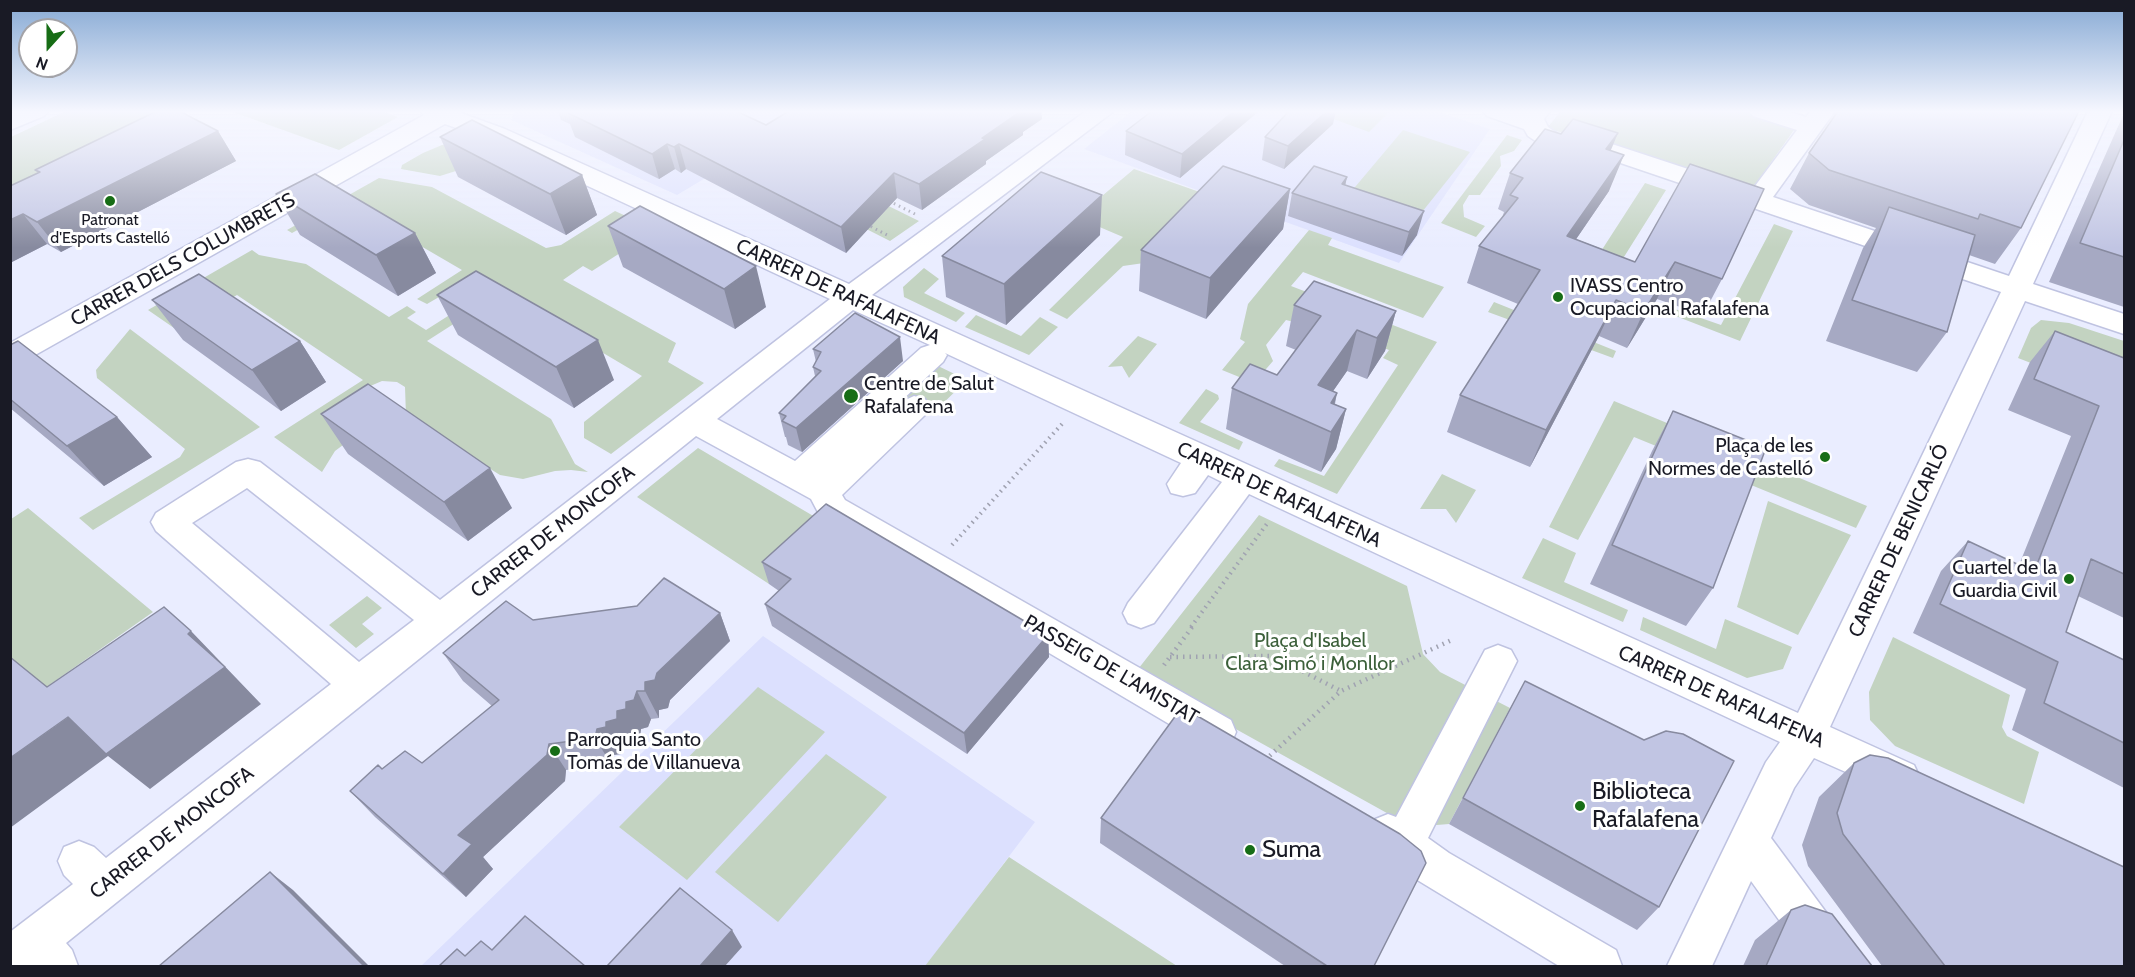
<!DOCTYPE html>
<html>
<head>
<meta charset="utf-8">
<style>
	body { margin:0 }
	#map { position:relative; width:2135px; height:977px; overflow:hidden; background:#eaedff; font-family:Cabin,sans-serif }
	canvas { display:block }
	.frame { position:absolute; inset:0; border:12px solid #191a25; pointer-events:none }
	.north { position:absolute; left:18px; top:18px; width:60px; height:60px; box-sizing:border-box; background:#fff; border:2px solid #a3a3a8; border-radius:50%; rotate:201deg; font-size:16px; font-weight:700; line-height:24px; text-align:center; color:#191a25 }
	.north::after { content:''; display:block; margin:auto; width:21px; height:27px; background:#176d16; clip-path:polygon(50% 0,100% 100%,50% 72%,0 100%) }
</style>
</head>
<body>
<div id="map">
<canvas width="2135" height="977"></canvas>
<div class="frame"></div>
<div class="north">N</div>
</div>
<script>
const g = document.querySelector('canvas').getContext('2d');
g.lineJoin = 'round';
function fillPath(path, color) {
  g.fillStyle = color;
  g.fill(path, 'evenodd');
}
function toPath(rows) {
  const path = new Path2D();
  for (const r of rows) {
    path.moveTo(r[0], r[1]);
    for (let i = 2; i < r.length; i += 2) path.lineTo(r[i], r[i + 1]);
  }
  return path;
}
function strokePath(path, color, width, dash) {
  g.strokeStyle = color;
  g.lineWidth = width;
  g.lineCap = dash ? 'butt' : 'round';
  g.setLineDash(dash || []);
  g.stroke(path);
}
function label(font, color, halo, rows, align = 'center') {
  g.font = font + ' Cabin,sans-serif';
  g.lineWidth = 6;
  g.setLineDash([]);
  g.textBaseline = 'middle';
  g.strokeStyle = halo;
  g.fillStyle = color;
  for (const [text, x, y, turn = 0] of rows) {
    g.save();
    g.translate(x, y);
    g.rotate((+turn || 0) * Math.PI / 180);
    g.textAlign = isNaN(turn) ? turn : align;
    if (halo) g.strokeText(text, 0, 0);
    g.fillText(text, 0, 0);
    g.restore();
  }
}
fillPath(toPath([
	[515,111,818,111,677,195,511,120],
	[1132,111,1436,111,1490,129,1399,263,1084,149],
	[763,636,1035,822,926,966,421,966]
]), '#dce0fe');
fillPath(toPath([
	[66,111,181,111,11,195,11,137],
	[230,111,382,111,398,117,339,150],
	[1312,111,1390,111,1369,132],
	[1561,111,1761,111,1799,123,1750,192,1547,128],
	[1403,130,1470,152,1414,222,1345,199],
	[1507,135,1522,140,1514,151,1500,156,1501,166,1480,195,1469,195,1463,205,1464,217,1485,226,1476,237,1441,223],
	[464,143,459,170,440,176,401,169,402,165,423,153,442,145],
	[771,148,919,221,890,241,742,166],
	[1134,169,1211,196,1144,263,1123,266,1067,319,1049,310,1123,237,1022,194,1083,212],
	[379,178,432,187,546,248,561,245,615,211,663,233,642,239,592,271,583,266,563,280,676,343,668,362,704,383,611,454,584,438,584,422,642,376,502,293,427,341,551,419,575,464,588,472,571,470,555,471,523,479,500,475,406,416,405,387,397,382,382,381,361,390,355,436,335,451,322,472,274,437,363,380,237,295,182,326,174,328,148,310,252,250,259,255,306,264,389,317,407,306,416,312,407,318,426,330,470,302,451,290,427,304,417,299,462,270,347,203,292,233,287,230],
	[1645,183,1666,190,1607,284,1585,276],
	[1774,224,1793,231,1740,341,1673,315,1675,309,1721,325],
	[1309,230,1332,238,1328,245,1444,287,1423,318,1303,272,1291,286,1437,342,1337,494,1274,466,1279,459,1324,476,1398,365,1383,358,1389,350,1305,317,1298,323,1286,320,1266,345,1273,361,1254,383,1222,370,1245,342,1240,339,1248,304],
	[924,268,939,279,924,293,965,313,956,322,904,297,903,287],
	[1494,302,1616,351,1613,358,1488,312],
	[976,315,1021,336,1040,317,1058,327,1029,355,965,327],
	[2041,320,2069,323,2124,341,2124,399,2018,358,2031,328],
	[130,329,260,427,93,530,79,518,180,457,185,449,97,378,96,370],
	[1138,336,1157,344,1129,378,1122,366,1108,367],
	[934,364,967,380,932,414,898,397],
	[1206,389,1218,395,1219,399,1200,422,1243,442,1239,450,1179,423],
	[1614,401,1867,506,1856,528,1634,437,1578,540,1549,527],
	[698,448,832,527,769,584,637,497],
	[1442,474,1476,490,1456,523,1446,509,1420,509],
	[1768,501,1851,535,1798,635,1737,607],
	[28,508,153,612,11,712,11,519],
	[1259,515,1407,586,1423,654,1440,672,1510,708,1449,824,1412,827,1135,673],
	[1543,538,1576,553,1564,582,1628,610,1623,622,1522,578],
	[367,596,382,608,362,624,374,634,356,648,329,625],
	[1643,617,1716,649,1725,619,1792,647,1783,669,1747,678,1640,630],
	[1893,637,2010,695,2002,727,2007,736,2039,752,2024,804,1895,746,1870,720,1869,692],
	[758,687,825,732,687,880,619,827],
	[826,754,887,797,778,922,715,872],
	[1009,857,1177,966,925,966]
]), '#c3d3c1');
const minor = toPath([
	[16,111,48,111,44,116,10,130,10,114,16,111],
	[421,111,462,111,461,113,505,129,849,284,1086,111,1114,111,872,295,1798,713,2001,292,1597,155,1594,151,1592,155,1583,157,1540,144,1528,136,1524,129,1487,116,1483,111,1550,111,1544,119,1548,127,1558,134,1592,145,1594,149,1597,145,1606,143,1615,145,1752,190,1797,130,1753,116,1749,111,1787,111,1806,117,1811,111,1835,111,1773,197,2009,276,2088,111,2112,111,2033,284,2124,314,2124,334,2025,301,1830,727,1914,765,1920,778,1914,791,1900,796,1814,758,1794,788,1771,838,1854,950,1860,966,1812,966,1751,881,1712,966,1667,966,1766,762,1780,742,1249,494,1154,623,1141,628,1128,623,1123,613,1128,603,1222,482,1208,475,1195,493,1183,496,1171,493,1167,484,1181,463,945,353,947,355,943,362,899,403,914,396,925,399,930,407,925,415,842,495,845,500,1231,720,1236,732,1231,744,1217,749,1203,744,821,518,811,499,696,436,66,943,72,950,78,966,10,966,10,932,73,884,64,875,58,861,64,847,79,841,94,847,106,858,331,684,156,531,151,522,156,513,236,462,248,459,260,462,440,600,830,299,487,139,445,124,21,363,10,366,10,343,424,115,421,111],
	[853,310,930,345,921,348,795,461,717,419,853,310],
	[247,488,414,620,359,662,192,523,247,488],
	[1498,645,1511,650,1517,661,1428,838,1449,853,1616,950,1622,966,1559,966,1419,881,1373,848,1367,834,1373,820,1388,814,1396,817,1485,650,1498,645]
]);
strokePath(minor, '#bfc3e1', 3);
strokePath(toPath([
	[889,201,917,215],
	[866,224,889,236]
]), '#a0a2b1', 3, [1.5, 4]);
strokePath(toPath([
	[952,545,1062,424],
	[1191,627,1269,521]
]), '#a0a2b1', 4, [1.5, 4.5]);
strokePath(toPath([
	[1170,657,1273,656,1341,691],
	[1164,665,1193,626],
	[1265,760,1341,691,1454,639]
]), '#a0a2b1', 4.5, [1.5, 5]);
fillPath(minor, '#fff');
fillPath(toPath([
	[558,111,736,111,766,125,789,111,1041,111,1042,119,1023,132,1023,135,986,161,986,164,922,210,897,198,846,253,686,169,681,173,675,169,659,179,575,137,570,124,561,120],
	[1259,111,1180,178,1125,155,1126,131],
	[2124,113,2124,307,2049,282],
	[1333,124,1284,169,1262,160,1265,137],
	[218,131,236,161,61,252,47,244,10,263,10,186,38,173,35,170],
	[440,137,582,175,597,215,566,235,458,177],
	[1611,151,1609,191,1576,239,1635,262,1690,164,1722,279,1703,315,1657,299,1627,348,1599,336,1530,467,1447,432,1460,395,1518,304,1467,283,1479,246,1502,218,1504,212,1498,209,1510,173],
	[1809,153,2021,228,1995,264,1969,255,1947,332,1917,372,1826,341,1863,248,1876,228,1809,205,1790,189],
	[1347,177,1345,185,1417,235,1402,256,1288,216,1292,193],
	[1290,189,1283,229,1206,319,1139,291,1141,250],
	[276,194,415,233,436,273,398,296,300,235],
	[608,226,766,307,735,329,623,267],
	[1100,235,1006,325,946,297,942,256],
	[437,295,614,380,574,408,458,335],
	[152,300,300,341,326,382,281,411,183,340],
	[1294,305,1396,311,1385,351,1367,379,1347,371,1333,391,1337,393,1335,404,1346,409,1336,449,1321,472,1226,429,1232,388,1277,375,1296,350,1286,346],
	[2055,331,2124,358,2124,618,2078,596,2066,632,2124,660,2124,788,2012,730,2026,689,1913,633,1941,571,1968,541,2019,565,2071,436,2008,410,2030,362],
	[10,345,117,417,152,457,104,486,10,408],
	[813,349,903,361,802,452,788,445,786,437,785,437,779,413,815,376,813,367,816,362],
	[1673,411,1713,588,1686,626,1590,584,1652,451],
	[321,414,512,508,468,541,348,454],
	[762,562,1048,635,1049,657,967,754,772,626,765,604,779,591,769,584],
	[720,613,730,641,670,700,668,708,659,710,659,718,651,719,648,727,641,729,640,736,632,738,632,746,621,748,621,754,613,755,611,764,566,770,565,781,483,857,493,869,466,897,375,817,350,791,382,769,422,763,492,706,463,681,443,653,533,620],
	[1525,681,1659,907,1637,930,1449,824],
	[1854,763,2124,966,1882,966,1808,866,1802,845,1819,797],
	[1101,818,1374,966,1285,966,1100,843],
	[1791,910,1872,966,1743,966,1755,940]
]), '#a6a9c3');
fillPath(toPath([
	[1019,111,1041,111,1042,119,1023,132,1023,135,986,161,986,164,922,210,919,184],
	[1234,111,1259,111,1180,178,1182,154],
	[1327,111,1336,111,1333,124,1284,169,1288,146],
	[218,131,236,161,61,252,37,222],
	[1618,133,1603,169,1606,149],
	[667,144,675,169,659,179,652,154],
	[679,144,686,169,681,173,674,147],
	[1624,155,1609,191,1553,273,1567,236],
	[894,173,897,198,846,253,841,227],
	[582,175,597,215,566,235,550,194],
	[1347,177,1342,200,1342,184],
	[1290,189,1283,229,1206,319,1210,278],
	[1102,195,1100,235,1006,325,1004,284],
	[1424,211,1417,235,1402,256,1409,232],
	[23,214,47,244,10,263,10,220],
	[415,233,436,273,398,296,376,255],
	[1675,262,1657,299,1627,348,1644,311],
	[756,266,766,307,735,329,724,289],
	[1616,300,1599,336,1530,467,1546,430],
	[1396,311,1385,351,1367,379,1377,338],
	[1357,330,1347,371,1311,423,1318,385],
	[900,337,903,361,802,452,796,428],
	[598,340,614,380,574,408,556,367],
	[300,341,326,382,281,411,252,370],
	[1337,393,1328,430,1331,403],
	[1346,409,1336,449,1321,472,1331,432],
	[117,417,152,457,104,486,67,446],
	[490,468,512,508,468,541,444,502],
	[720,613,730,641,670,700,668,708,659,710,659,718,645,691,645,682,657,673],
	[191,631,261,704,150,789,108,756,10,828,10,758],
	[1048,635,1049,657,967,754,964,733],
	[637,691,651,719,648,727,641,729,640,736,632,738,632,746,621,748,621,754,613,755,611,764,595,738,597,729],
	[549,744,566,770,565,781,483,857,493,869,466,897,443,874,458,835],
	[270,872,293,890,369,966,364,966],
	[732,930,742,947,725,966,700,966]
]), '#878a9f');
const building = toPath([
	[157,111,179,111,218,131,37,222,23,214,10,220,10,186,40,172,35,170,157,111],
	[567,111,736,111,766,125,789,111,1021,111,982,138,985,139,919,184,894,173,841,227,679,144,674,147,667,144,652,154,566,112,567,111],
	[1152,111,1234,111,1182,154,1126,131,1152,111],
	[1289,111,1327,111,1288,146,1265,137,1289,111],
	[1838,111,2079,111,2021,228,1980,214,1978,219,1829,170,1809,153,1838,111],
	[1573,119,1618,133,1606,149,1624,155,1567,236,1635,262,1690,164,1764,189,1722,279,1675,262,1644,311,1616,300,1546,430,1460,395,1540,270,1479,246,1518,198,1510,195,1523,178,1510,173,1545,129,1561,134,1573,119],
	[472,120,582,175,550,194,440,137,472,120],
	[2124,140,2124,257,2080,243,2124,140],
	[1223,166,1290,189,1210,278,1141,250,1223,166],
	[1314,166,1347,177,1342,184,1424,211,1409,232,1292,193,1314,166],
	[1041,172,1102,195,1004,284,942,256,1041,172],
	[315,174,415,233,376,255,276,194,315,174],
	[640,206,756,266,724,289,608,226,640,206],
	[1889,207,1975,235,1947,332,1852,300,1889,207],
	[476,271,598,340,556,367,437,295,476,271],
	[199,274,300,341,252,370,152,300,199,274],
	[1314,281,1396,311,1377,338,1357,330,1318,385,1337,393,1331,403,1346,409,1331,432,1232,388,1250,364,1277,375,1321,316,1294,305,1314,281],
	[855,313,900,337,796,428,782,421,786,416,779,413,821,371,813,367,821,352,813,349,855,313],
	[2055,331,2124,358,2124,574,2091,559,2066,632,2124,660,2124,743,2044,703,2058,662,1940,604,1968,541,2034,572,2099,406,2034,379,2055,331],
	[18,341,117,417,67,446,10,399,10,345,18,341],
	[368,384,490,468,444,502,321,414,368,384],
	[1673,411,1766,448,1713,588,1612,545,1673,411],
	[826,504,1048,635,964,733,765,604,791,579,762,562,826,504],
	[664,578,720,613,657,673,655,680,645,682,645,691,637,691,634,700,626,702,626,709,617,711,617,719,606,722,606,727,597,729,595,738,549,744,547,755,458,835,472,844,443,874,350,791,378,765,382,769,405,751,422,763,499,700,443,653,506,601,533,620,637,606,664,578],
	[164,607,191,631,188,634,225,667,106,754,68,717,10,758,10,657,47,687,164,607],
	[1525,681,1644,740,1666,731,1683,734,1734,761,1659,907,1463,798,1525,681],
	[1182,707,1400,834,1421,851,1426,863,1374,966,1327,966,1101,818,1182,707],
	[1870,755,1888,758,2124,867,2124,966,1945,966,1843,834,1837,813,1854,763,1870,755],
	[270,872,364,966,159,966,270,872],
	[680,888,732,930,700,966,607,966,680,888],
	[1805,905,1832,914,1872,966,1766,966,1791,910,1805,905],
	[525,916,585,966,439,966,457,949,465,956,481,941,492,950,525,916]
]);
fillPath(building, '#c1c5e3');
strokePath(building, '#878a9f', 1.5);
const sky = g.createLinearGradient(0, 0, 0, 248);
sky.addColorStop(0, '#86a9d4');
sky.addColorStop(0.45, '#f6f7ff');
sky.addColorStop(1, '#f6f7ff00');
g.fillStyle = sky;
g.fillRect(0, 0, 2135, 248);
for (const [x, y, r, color] of [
	[110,201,6,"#176d16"],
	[1558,297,6,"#176d16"],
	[851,396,8,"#176d16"],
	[1825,457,6,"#176d16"],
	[2069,579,6,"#176d16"],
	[555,751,6,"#176d16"],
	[1580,806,6,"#176d16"],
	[1250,850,6,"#176d16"]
]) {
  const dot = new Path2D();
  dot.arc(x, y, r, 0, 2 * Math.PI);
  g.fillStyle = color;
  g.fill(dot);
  strokePath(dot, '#fff', 2);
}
label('16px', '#191a25', '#fff', [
	["Patronat",110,220],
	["d'Esports Castelló",110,238]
]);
label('20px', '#191a25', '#fff', [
	["CARRER DELS COLUMBRETS",183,260,-29],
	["CARRER DE RAFALAFENA",838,292,25],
	["CARRER DE RAFALAFENA",1279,495,25],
	["CARRER DE MONCOFA",553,532,-38],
	["CARRER DE BENICARLÓ",1899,541,-65],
	["PASSEIG DE L'AMISTAT",1111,670,30],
	["CARRER DE RAFALAFENA",1721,697,24],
	["CARRER DE MONCOFA",172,833,-38]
]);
label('20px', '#191a25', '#fff', [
	["IVASS Centro",1570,286],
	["Ocupacional Rafalafena",1570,309],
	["Centre de Salut",864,384],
	["Rafalafena",864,407],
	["Plaça de les",1813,446,"right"],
	["Normes de Castelló",1813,469,"right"],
	["Cuartel de la",2057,568,"right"],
	["Guardia Civil",2057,591,"right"],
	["Parroquia Santo",567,740],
	["Tomás de Villanueva",567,763]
], 'left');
label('20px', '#3c603a', '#fff', [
	["Plaça d'Isabel",1310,641],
	["Clara Simó i Monllor",1310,664]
]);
label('24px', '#191a25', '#fff', [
	["Biblioteca",1592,792],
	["Rafalafena",1592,820],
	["Suma",1262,850]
], 'left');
</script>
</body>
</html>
